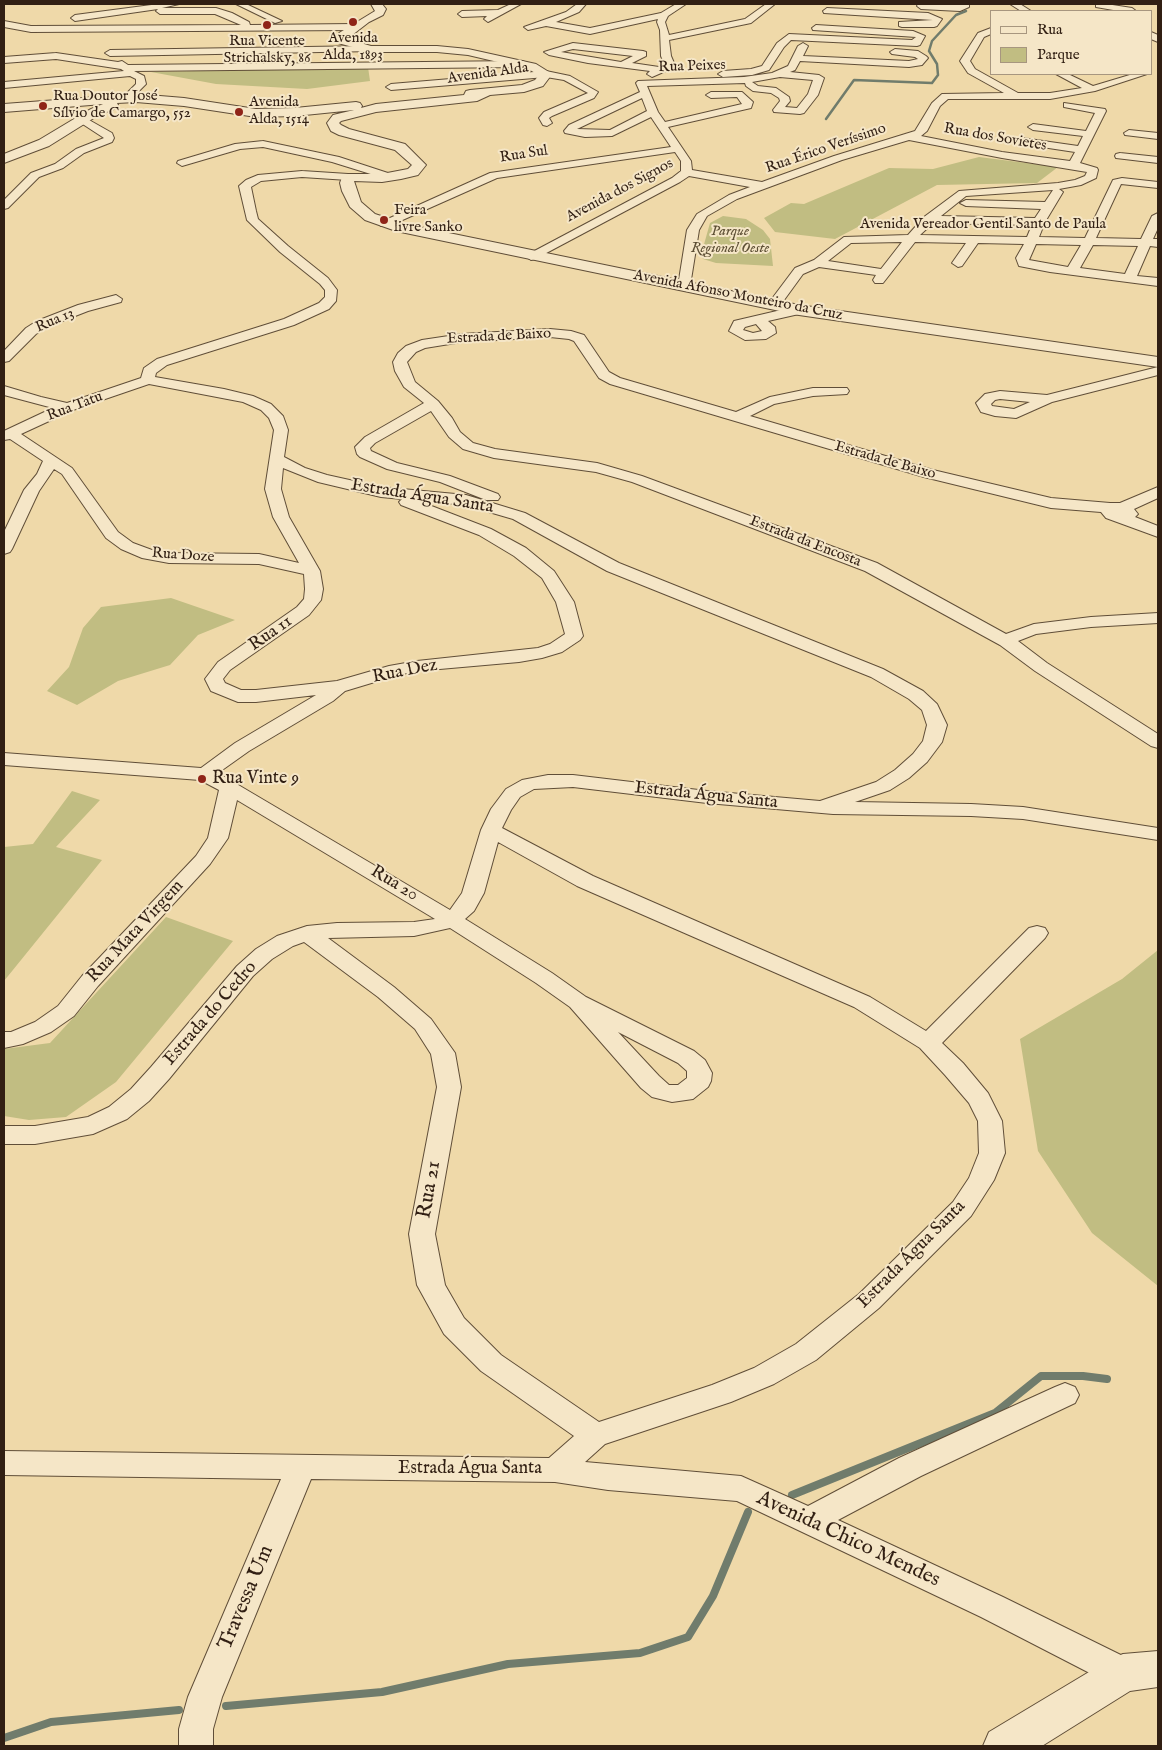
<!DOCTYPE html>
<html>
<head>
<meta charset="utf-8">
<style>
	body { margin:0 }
	#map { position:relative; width:1162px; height:1750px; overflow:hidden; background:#efd9a9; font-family:"IM FELL English",serif }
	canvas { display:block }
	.frame { position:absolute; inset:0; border:5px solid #311f13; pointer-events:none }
	.legend { position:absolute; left:990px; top:10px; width:162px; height:65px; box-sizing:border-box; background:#f5e6c7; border:1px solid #a7967f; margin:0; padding:6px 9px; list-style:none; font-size:15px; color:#311f13 }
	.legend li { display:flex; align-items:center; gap:10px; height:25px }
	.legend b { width:25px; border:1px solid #a7967f }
</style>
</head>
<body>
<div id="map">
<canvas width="1162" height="1750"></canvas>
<div class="frame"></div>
<ul class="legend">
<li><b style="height:6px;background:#f5e6c7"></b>Rua</li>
<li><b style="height:14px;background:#c1bd82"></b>Parque</li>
</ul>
</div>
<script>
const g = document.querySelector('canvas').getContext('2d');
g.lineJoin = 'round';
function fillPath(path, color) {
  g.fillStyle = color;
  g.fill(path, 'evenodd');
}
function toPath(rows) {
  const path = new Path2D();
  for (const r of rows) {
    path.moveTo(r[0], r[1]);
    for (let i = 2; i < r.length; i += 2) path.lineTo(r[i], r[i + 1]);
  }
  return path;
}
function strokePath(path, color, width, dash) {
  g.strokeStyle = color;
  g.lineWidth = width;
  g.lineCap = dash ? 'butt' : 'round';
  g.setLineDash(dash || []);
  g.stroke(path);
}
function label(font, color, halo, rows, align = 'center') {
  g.font = font + ' "IM FELL English",serif';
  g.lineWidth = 4;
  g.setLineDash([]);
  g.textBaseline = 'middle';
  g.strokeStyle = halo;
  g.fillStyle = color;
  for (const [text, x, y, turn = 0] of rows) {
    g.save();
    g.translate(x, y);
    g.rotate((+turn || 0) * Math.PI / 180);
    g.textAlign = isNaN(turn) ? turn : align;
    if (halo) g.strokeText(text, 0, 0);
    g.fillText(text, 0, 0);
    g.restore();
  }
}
fillPath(toPath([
	[368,67,370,81,307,89,216,84,151,72],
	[979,157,1058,167,1037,183,937,185,835,239,775,232,764,218,791,203,804,204,889,168,933,169],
	[723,216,746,219,763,230,770,239,773,266,716,263,703,259,701,255,710,223],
	[171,598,235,620,198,635,170,665,118,681,77,705,47,691,69,667,83,628,101,607],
	[72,791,100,800,56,847,102,860,4,981,4,847,33,844],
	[166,917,233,941,116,1082,66,1117,29,1120,4,1116,4,1049,50,1043],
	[1158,950,1158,1286,1092,1233,1038,1151,1020,1039,1122,979]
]), '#c1bd82');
strokePath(toPath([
	[826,119,854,80,932,83,938,75,937,64,929,51,932,41,956,15,966,11]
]), '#707c6c', 2.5);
strokePath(toPath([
	[792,1495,995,1413,1041,1376,1083,1376,1107,1379],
	[226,1706,382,1692,508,1664,640,1653,688,1637,713,1596,748,1512],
	[4,1738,51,1722,179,1710]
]), '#707c6c', 8);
const minor = toPath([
	[159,4,179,4,162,8,216,8,232,13,249,22,250,25,355,24,359,27,355,30,31,32,4,27,4,21,31,26,241,25,215,14,160,14,156,11,158,9,75,21,71,18,75,15,159,4],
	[236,4,246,4,282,21,275,23,236,4],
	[511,4,521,4,488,22,484,19,487,16,462,17,458,14,462,11,498,10,511,4],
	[577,4,586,4,579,12,556,22,590,28,661,13,676,4,686,4,668,16,665,22,669,35,745,19,766,4,775,4,751,23,669,40,671,56,674,63,668,70,652,77,647,74,650,71,588,63,549,55,544,52,573,43,643,51,646,52,646,56,632,63,659,67,664,63,661,56,660,30,657,22,658,19,590,34,546,26,528,30,524,27,566,12,577,4],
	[573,49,633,56,621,62,561,52,573,49],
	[918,4,960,5,969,4,969,7,960,11,921,9,917,6,918,4],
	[1010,4,1020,4,1031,11,1021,11,1010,4],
	[1096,4,1106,4,1132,8,1136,11,1119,11,1096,7,1096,4],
	[827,8,928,13,942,19,937,26,934,27,902,27,899,26,899,22,933,20,824,13,823,11,827,8],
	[816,25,913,31,925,36,920,45,917,46,791,40,784,47,769,70,752,75,723,77,718,74,723,71,751,69,762,66,777,43,789,34,912,40,916,37,813,30,812,28,816,25],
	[991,28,991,34,984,37,970,61,975,69,1018,93,1050,93,1082,88,1056,74,1068,74,1093,86,1133,74,1147,74,1095,91,1050,99,948,99,940,106,927,131,921,136,1002,152,1070,161,1075,152,1022,144,1017,141,1022,138,1078,146,1083,136,1033,130,1028,127,1033,124,1086,131,1095,113,1064,107,1064,103,1105,109,1106,111,1080,163,1097,168,1098,170,1096,178,1081,185,1059,189,1063,192,1045,222,1039,237,1085,238,1113,180,1122,178,1158,182,1158,188,1121,184,1096,238,1141,239,1152,216,1158,213,1158,228,1153,239,1158,239,1158,247,1150,246,1137,276,1158,278,1158,286,1050,272,1019,266,1016,258,1024,244,978,243,962,266,958,267,952,263,966,243,915,242,883,283,875,283,873,280,876,275,819,267,803,274,779,307,769,307,768,304,795,268,814,260,844,237,908,235,924,217,959,191,1058,183,1075,180,1085,176,1087,172,1002,158,909,140,842,160,737,199,707,216,699,230,690,286,684,290,678,286,687,230,697,214,729,195,750,187,689,176,680,182,535,259,531,260,525,256,672,178,681,171,681,161,675,152,497,178,389,226,381,226,379,224,381,222,490,173,671,147,651,117,612,136,585,137,565,133,564,131,569,125,640,92,636,83,638,81,744,77,772,73,788,66,798,46,803,43,808,46,803,56,909,61,918,59,915,57,892,54,890,52,895,49,918,51,926,56,928,58,922,65,909,67,800,61,795,70,790,72,819,75,824,78,818,95,804,113,800,114,774,112,773,110,780,101,779,98,771,93,753,91,746,86,745,83,647,86,658,112,665,122,742,104,737,97,711,98,706,95,711,92,742,92,753,102,751,108,668,127,691,161,692,170,762,182,834,156,915,131,932,103,942,94,1004,93,968,73,960,61,978,33,991,28],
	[780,77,813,80,808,94,797,108,785,107,790,101,789,97,776,88,758,86,752,82,780,77],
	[642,98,647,111,610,130,577,129,642,98],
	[1053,190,1045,202,966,200,960,203,966,206,1041,209,1035,218,941,216,966,196,1053,190],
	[933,223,1032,225,1027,237,920,235,933,223],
	[902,242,881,269,828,261,851,243,902,242],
	[1036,244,1081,245,1068,267,1029,260,1036,244],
	[1093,245,1138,246,1125,274,1080,268,1093,245],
	[1151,32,1158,35,1158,42,1151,39,1151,32],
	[371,46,376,49,374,51,110,56,105,53,110,50,371,46],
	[56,53,118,62,122,61,128,65,523,61,528,64,523,67,134,71,144,76,146,84,129,101,126,102,121,99,136,84,136,79,130,76,4,88,4,82,124,71,121,69,56,59,4,63,4,57,56,53],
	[546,71,570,76,598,92,594,98,552,116,549,118,552,123,547,126,543,125,539,118,544,112,588,93,564,80,546,77,391,90,386,87,391,84,546,71],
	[82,116,112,133,114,138,112,142,84,153,63,168,39,177,8,208,4,209,4,200,31,173,55,164,76,149,104,138,78,121,77,119,82,116],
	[1129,130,1158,133,1158,139,1125,135,1124,133,1129,130],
	[263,141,339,157,394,175,396,177,390,180,332,162,263,147,240,149,182,166,177,163,178,161,235,144,263,141],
	[1120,153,1158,157,1158,163,1116,158,1115,156,1116,154,1120,153],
	[302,171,348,174,354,177,348,180,302,177,261,181,251,187,256,211,258,219,288,246,328,278,337,290,336,301,329,309,294,325,167,365,156,373,155,377,224,389,253,396,271,404,283,416,288,430,284,457,305,468,327,475,381,487,466,495,525,513,619,563,883,669,923,691,937,704,947,725,942,742,927,762,909,778,890,790,855,802,971,804,1023,807,1158,828,1158,840,1023,819,971,816,833,814,707,803,573,787,534,789,520,797,511,810,502,828,593,876,870,997,926,1031,1029,928,1037,926,1045,928,1048,933,1045,938,942,1043,963,1063,988,1093,1002,1121,1005,1153,994,1180,971,1216,879,1308,816,1360,774,1384,731,1402,605,1444,585,1462,741,1476,808,1506,899,1458,1055,1387,1065,1383,1075,1387,1079,1395,1075,1403,921,1476,838,1520,1003,1597,1135,1662,1139,1673,1135,1684,1123,1688,1111,1684,981,1617,737,1501,608,1490,555,1482,311,1479,222,1697,213,1729,213,1746,179,1746,179,1729,188,1697,281,1479,4,1475,4,1451,549,1458,574,1436,481,1371,444,1334,417,1285,409,1234,437,1087,431,1054,415,1029,378,997,304,942,293,946,272,959,253,976,169,1079,149,1101,127,1119,93,1134,35,1144,4,1144,4,1126,35,1126,88,1117,109,1107,131,1089,151,1067,237,966,256,949,277,936,307,926,337,923,414,922,435,919,237,800,228,838,210,864,98,986,74,1016,51,1032,23,1044,4,1048,4,1032,11,1032,35,1022,58,1006,82,976,196,856,208,838,219,790,200,780,4,765,4,753,201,768,235,743,316,695,256,702,238,702,211,691,205,679,218,662,297,607,304,599,305,589,304,574,259,564,169,563,142,558,121,549,106,538,62,474,54,469,39,491,12,549,10,552,4,554,4,532,24,490,37,474,43,461,10,439,4,440,4,431,53,408,4,395,4,386,41,397,67,403,141,378,144,368,157,359,284,319,319,303,325,297,325,290,320,284,280,252,247,220,239,186,246,180,258,175,302,171],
	[149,384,243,402,261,410,269,418,274,430,265,489,273,517,299,563,259,554,169,553,152,550,133,543,118,532,72,468,21,434,73,410,149,384],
	[283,468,318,482,381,497,402,499,399,502,401,505,479,535,514,556,542,578,556,602,565,634,550,644,538,648,417,661,389,666,337,681,256,690,241,690,225,683,223,679,230,670,309,615,321,600,323,589,320,571,289,517,281,489,283,468],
	[416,500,465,505,513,519,607,571,871,677,909,699,922,710,927,725,923,741,913,754,895,770,876,782,820,801,707,791,573,775,548,775,522,780,506,789,491,809,481,830,462,893,450,910,218,773,249,751,333,701,345,691,398,675,417,671,519,662,542,658,562,652,580,640,583,636,574,602,554,571,526,548,491,529,416,500],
	[498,842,577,886,854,1007,920,1048,945,1075,969,1103,978,1121,979,1153,969,1178,953,1202,859,1294,796,1344,754,1368,712,1385,599,1422,501,1355,464,1318,445,1285,435,1234,461,1087,455,1053,431,1019,394,987,328,938,414,936,450,928,536,983,570,1007,641,1088,652,1097,672,1102,693,1099,708,1087,711,1081,712,1073,705,1060,694,1051,586,997,552,973,465,919,474,911,484,893,498,842],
	[618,1032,678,1063,687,1071,687,1078,678,1085,669,1085,659,1076,618,1032],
	[116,295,122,299,121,302,88,311,47,327,36,334,9,361,4,362,4,351,26,328,37,321,78,305,116,295],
	[794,307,800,311,799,314,768,321,775,327,776,333,766,339,745,340,729,331,734,321,794,307],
	[756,324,762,331,753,333,743,330,745,327,756,324],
	[550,329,571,331,584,335,609,372,620,378,736,412,770,397,813,388,847,388,849,391,847,394,813,396,774,404,750,416,933,470,1051,498,1110,503,1120,503,1158,487,1158,498,1134,509,1138,514,1135,517,1158,526,1158,537,1106,518,1101,512,1051,508,924,477,610,384,599,378,574,341,569,339,550,337,462,342,425,348,416,352,407,362,415,382,438,401,452,418,460,432,473,443,495,449,597,463,642,476,877,563,1006,634,1034,624,1091,617,1158,613,1158,623,1091,627,1036,634,1018,641,1047,663,1158,734,1158,748,1151,746,1035,671,1000,645,865,571,632,482,596,472,494,458,463,449,449,437,431,411,375,443,370,448,371,451,397,463,450,476,498,494,500,497,498,500,486,500,440,482,387,469,360,457,357,454,355,447,365,437,424,403,404,387,395,371,393,362,398,353,406,346,422,340,462,334,550,329],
	[1158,367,1158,375,1052,402,1016,418,995,416,981,412,976,403,985,394,1000,391,1047,395,1158,367],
	[1000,399,1030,402,1014,409,992,406,991,404,995,400,1000,399]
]);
const tertiary = toPath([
	[371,4,382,4,386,9,383,15,369,22,347,39,371,46,437,46,468,49,536,64,552,74,543,86,524,92,490,95,477,101,376,112,341,121,339,123,341,125,349,129,405,144,426,165,418,175,401,179,382,182,354,181,361,202,375,214,405,224,799,305,1158,357,1158,367,799,315,396,231,365,220,350,207,342,191,340,183,343,174,382,174,408,169,412,165,395,150,339,135,331,131,327,123,333,115,354,110,295,116,256,117,184,106,136,102,117,103,118,105,116,108,97,116,49,146,4,163,4,154,39,140,89,110,103,104,4,112,4,104,136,94,184,98,256,109,295,108,356,102,360,103,362,106,361,108,376,104,464,95,466,91,470,90,522,85,535,80,539,75,528,69,468,55,437,52,371,52,338,43,335,38,339,33,375,11,371,4],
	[1158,1651,1158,1687,1130,1691,1042,1746,983,1746,989,1732,1109,1660,1123,1654,1158,1651]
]);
strokePath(minor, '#604e38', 2);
strokePath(tertiary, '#604e38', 2);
fillPath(minor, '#f5e6c7');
fillPath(tertiary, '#f5e6c7');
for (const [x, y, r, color] of [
	[353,22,5,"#8f2418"],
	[267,25,5,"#8f2418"],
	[43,106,5,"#8f2418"],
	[239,112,5,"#8f2418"],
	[384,220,5,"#8f2418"],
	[202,779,5,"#8f2418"]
]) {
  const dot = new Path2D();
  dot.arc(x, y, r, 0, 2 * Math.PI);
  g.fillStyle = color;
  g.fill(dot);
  strokePath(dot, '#f5e6c7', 2);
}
label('15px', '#311f13', '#f5e6c7', [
	["Avenida",353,39,"center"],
	["Alda, 1893",353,56,"center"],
	["Rua Vicente",267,42,"center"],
	["Strichalsky, 86",267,59,"center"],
	["Rua Doutor José",53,97],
	["Sílvio de Camargo, 552",53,114],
	["Avenida",249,103],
	["Alda, 1514",249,120],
	["Feira",394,211],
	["livre Sanko",394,228]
], 'left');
label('15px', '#311f13', '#f5e6c7', [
	["Rua Peixes",692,67,-2],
	["Avenida Alda",488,74,-8],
	["Rua dos Sovietes",995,138,10],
	["Rua Érico Veríssimo",826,149,-19],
	["Rua Sul",524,155,-9],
	["Avenida dos Signos",620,191,-28],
	["Avenida Vereador Gentil Santo de Paula",983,225],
	["Avenida Afonso Monteiro da Cruz",738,296,11],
	["Rua 13",55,321,-24],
	["Estrada de Baixo",499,337,-3],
	["Rua Tatu",75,407,-21],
	["Estrada de Baixo",885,461,16],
	["Estrada da Encosta",805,542,21],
	["Rua Doze",183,556,4]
]);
label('italic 15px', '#5c4e34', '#f5e6c7', [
	["Parque",730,232],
	["Regional Oeste",730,249]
]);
label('18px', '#311f13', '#f5e6c7', [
	["Estrada Água Santa",422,497,9],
	["Rua 11",271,634,-35],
	["Rua Dez",405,672,-11],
	["Estrada Água Santa",706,796,6],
	["Rua 20",394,884,31],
	["Rua Mata Virgem",136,932,-47],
	["Estrada do Cedro",211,1014,-49],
	["Estrada Água Santa",912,1255,-45],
	["Estrada Água Santa",470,1469]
]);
label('18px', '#311f13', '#f5e6c7', [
	["Rua Vinte 9",212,779]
], 'left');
label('21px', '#311f13', '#f5e6c7', [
	["Rua 21",430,1190,-80],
	["Avenida Chico Mendes",848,1540,25],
	["Travessa Um",247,1598,-67]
]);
</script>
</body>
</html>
